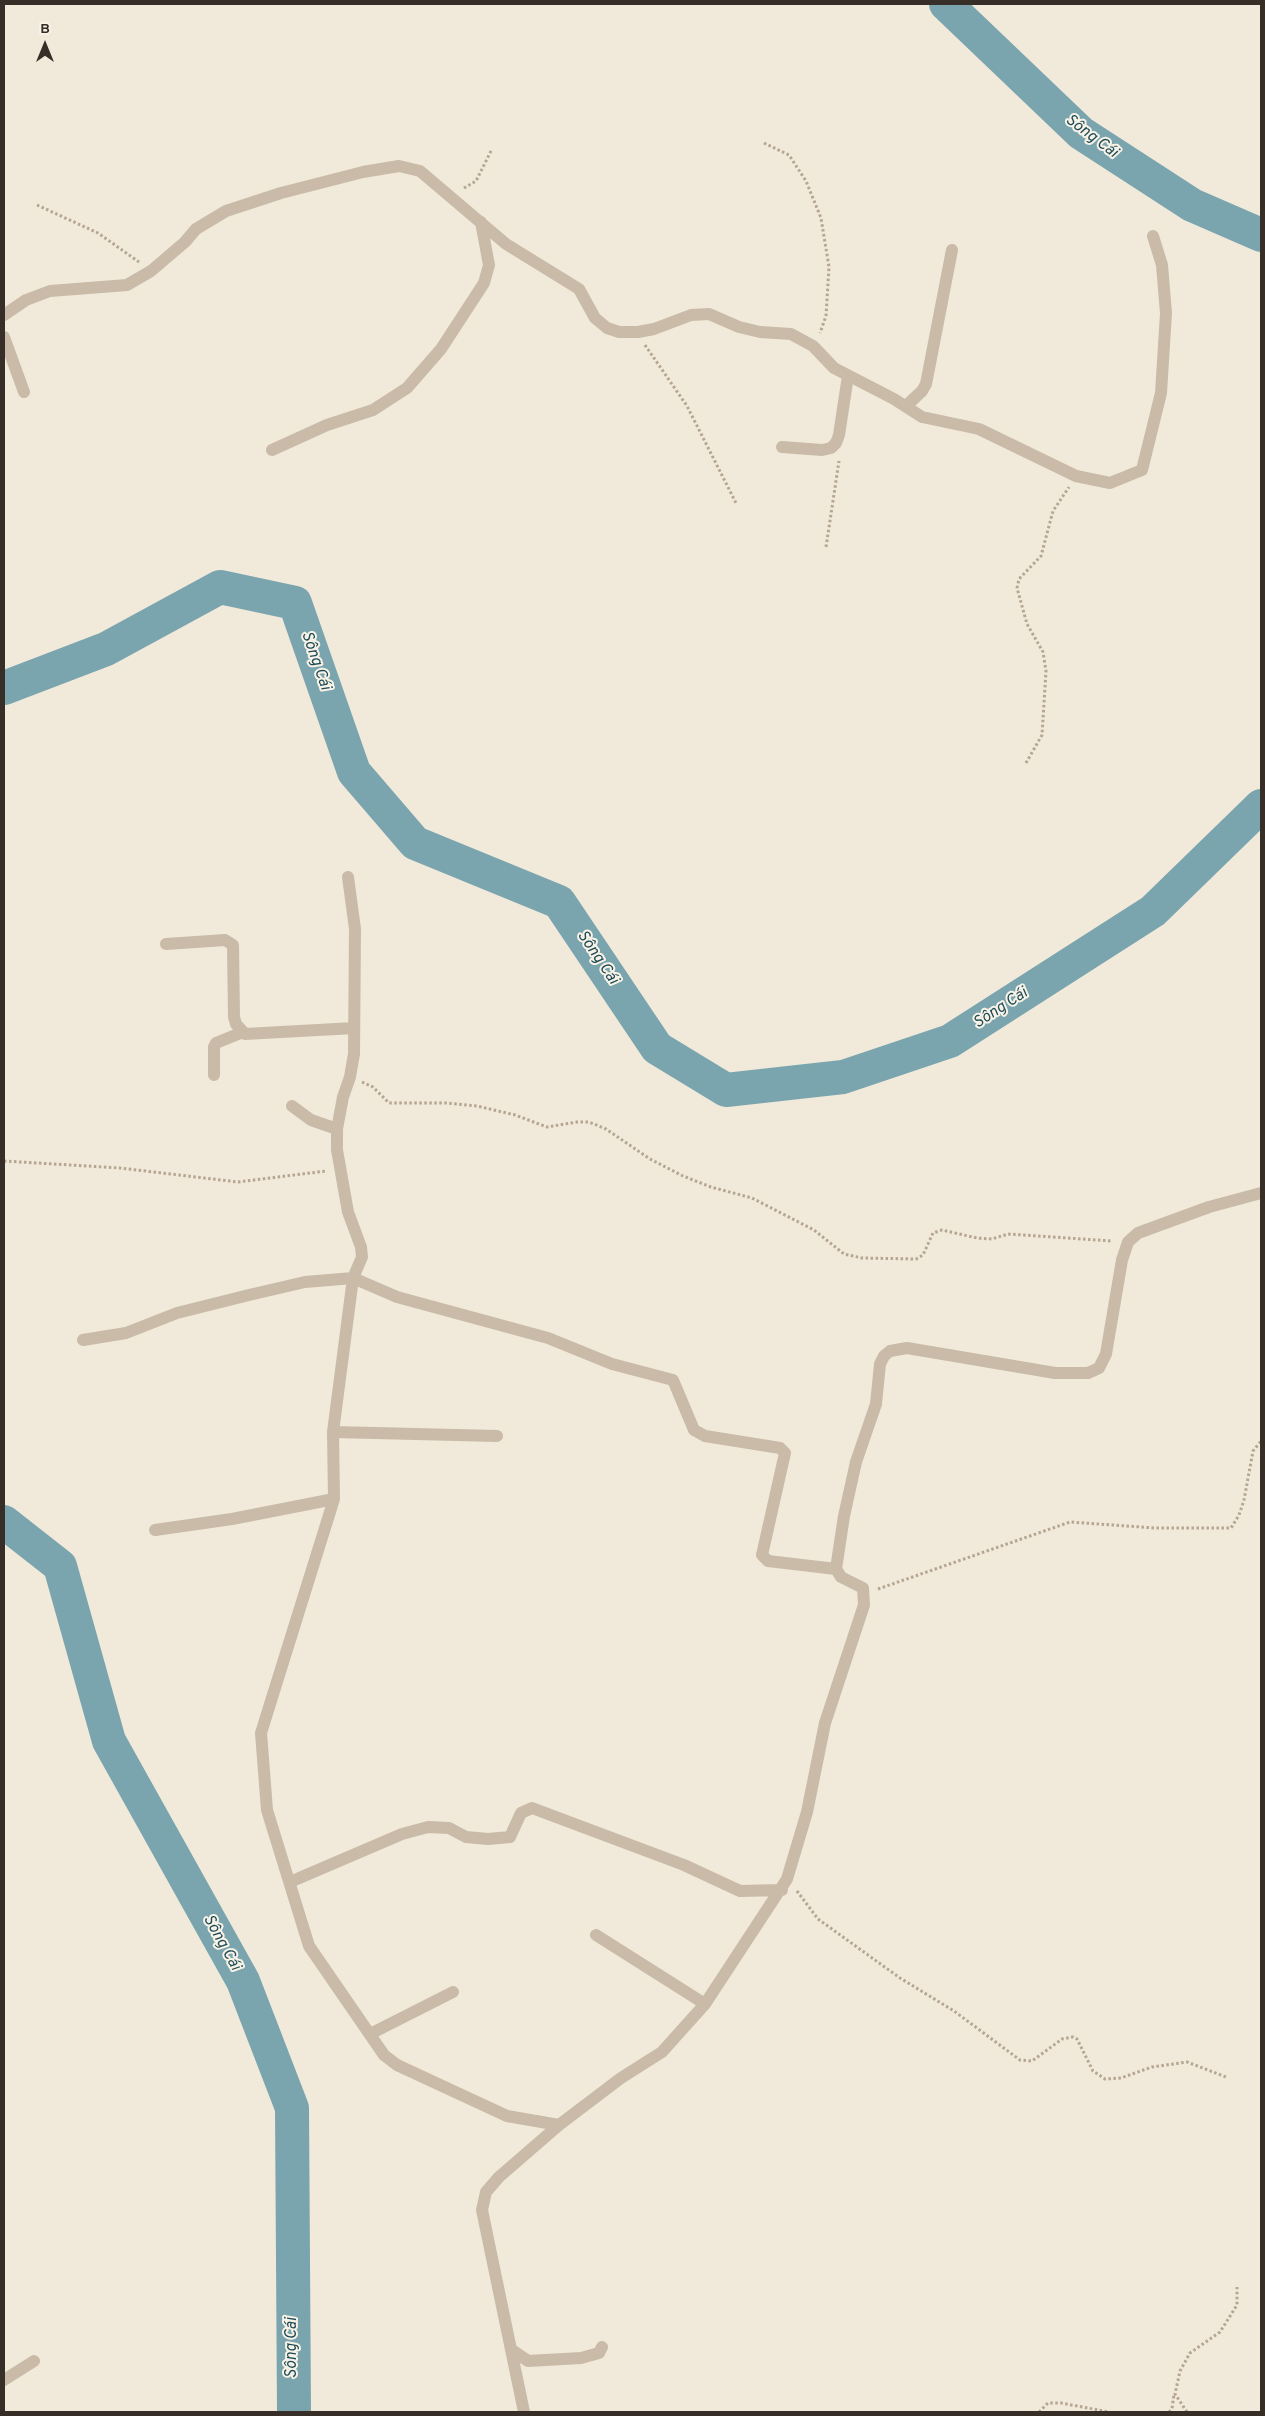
<!DOCTYPE html>
<html>
<head>
<meta charset="utf-8">
<style>
	body { margin:0 }
	#map { position:relative; width:1265px; height:2416px; overflow:hidden; background:#f1eada; font-family:Overpass,sans-serif }
	canvas { display:block }
	.frame { position:absolute; inset:0; border:5px solid #362e27; pointer-events:none }
	.north { position:absolute; left:20px; top:20px; width:50px; height:50px; -webkit-text-stroke:4px #f9f3e7; paint-order:stroke; rotate:0deg; font-size:14px; font-weight:700; line-height:20px; text-align:center; color:#362e27 }
	.north::after { content:''; display:block; margin:auto; width:18px; height:22px; background:#362e27; clip-path:polygon(50% 0,100% 100%,50% 72%,0 100%) }
</style>
</head>
<body>
<div id="map">
<canvas width="1265" height="2416"></canvas>
<div class="frame"></div>
<div class="north">B</div>
</div>
<script>
const g = document.querySelector('canvas').getContext('2d');
g.lineJoin = 'round';
function toPath(rows) {
  const path = new Path2D();
  for (const r of rows) {
    path.moveTo(r[0], r[1]);
    for (let i = 2; i < r.length; i += 2) path.lineTo(r[i], r[i + 1]);
  }
  return path;
}
function strokePath(path, color, width, dash) {
  g.strokeStyle = color;
  g.lineWidth = width;
  g.lineCap = dash ? 'butt' : 'round';
  g.setLineDash(dash || []);
  g.stroke(path);
}
function label(font, color, halo, rows, align = 'center') {
  g.font = font + ' Overpass,sans-serif';
  g.lineWidth = 4;
  g.setLineDash([]);
  g.textBaseline = 'middle';
  g.strokeStyle = halo;
  g.fillStyle = color;
  for (const [text, x, y, turn = 0] of rows) {
    g.save();
    g.translate(x, y);
    g.rotate((+turn || 0) * Math.PI / 180);
    g.textAlign = isNaN(turn) ? turn : align;
    if (halo) g.strokeText(text, 0, 0);
    g.fillText(text, 0, 0);
    g.restore();
  }
}
strokePath(toPath([
	[946,4,1081,133,1192,205,1261,235],
	[4,688,106,649,220,587,295,603,354,772,415,843,559,902,657,1048,726,1090,843,1077,950,1041,1153,911,1261,806],
	[4,1522,60,1566,109,1741,243,1981,292,2108,294,2412]
]), '#7aa5ae', 34);
strokePath(toPath([
	[764,143,789,155,806,181,821,218,829,267,826,316,820,333],
	[464,188,476,181,492,149],
	[37,205,98,233,139,262],
	[645,345,687,406,737,505],
	[826,547,839,461],
	[1026,763,1042,735,1046,671,1043,652,1027,624,1017,588,1019,579,1041,556,1053,511,1069,487],
	[362,1082,373,1087,389,1103,446,1103,477,1106,515,1115,547,1127,577,1122,589,1122,606,1129,650,1159,683,1176,711,1187,752,1198,814,1230,844,1254,862,1258,916,1259,923,1255,933,1233,942,1230,977,1238,992,1239,1008,1234,1112,1241],
	[4,1161,120,1168,238,1182,326,1171],
	[878,1589,1070,1522,1155,1528,1231,1528,1239,1515,1244,1500,1253,1451,1261,1441],
	[797,1891,818,1919,900,1978,954,2011,1020,2060,1032,2061,1062,2039,1073,2037,1077,2039,1093,2071,1105,2079,1121,2078,1152,2067,1187,2062,1226,2077],
	[1039,2412,1048,2403,1061,2403,1109,2412],
	[1169,2412,1172,2409,1174,2394],
	[1187,2412,1175,2394,1180,2371,1190,2353,1220,2332,1237,2305,1237,2287]
]), '#b5a591', 3, [2.5, 2.5]);
strokePath(toPath([
	[4,315,26,300,50,291,127,285,151,271,185,242,196,229,226,211,281,193,363,172,399,166,420,171,506,244,579,289,595,318,607,328,619,332,638,332,654,329,691,315,709,314,739,327,760,332,791,334,813,346,834,368,894,399,922,417,979,429,1076,476,1110,483,1142,470,1161,393,1166,313,1162,265,1153,236],
	[4,337,24,392],
	[906,406,922,391,926,384,952,250],
	[782,447,822,450,831,448,836,443,839,435,848,376],
	[272,450,327,425,373,410,407,388,441,349,484,283,489,265,481,222],
	[348,877,355,929,354,1054,350,1077,343,1097,337,1129,337,1150,348,1212,361,1247,362,1257,353,1278,333,1432,334,1499,261,1733,267,1810,309,1946,384,2055,397,2065,507,2116,559,2125],
	[166,944,225,940,233,945,234,1017,236,1024,245,1034,354,1028],
	[214,1075,214,1047,216,1043,243,1032],
	[292,1106,311,1120,337,1129],
	[83,1340,126,1333,177,1313,249,1295,305,1282,353,1278,397,1297,548,1338,612,1364,673,1380,694,1430,705,1436,780,1448,785,1453,762,1555,768,1561,836,1569],
	[333,1432,497,1436],
	[155,1530,232,1519,334,1499],
	[290,1882,402,1834,428,1827,449,1828,466,1837,488,1839,510,1837,521,1813,532,1808,684,1865,740,1891,782,1890],
	[596,1935,705,2004],
	[370,2034,453,1992],
	[512,2350,528,2361,581,2358,599,2353,602,2347],
	[4,2380,34,2361],
	[524,2412,482,2210,486,2192,499,2177,559,2125,621,2078,662,2052,705,2004,787,1879,807,1812,825,1723,864,1605,863,1588,841,1577,836,1569,844,1516,856,1462,876,1404,880,1364,884,1356,890,1351,907,1348,1055,1373,1088,1373,1099,1368,1106,1354,1122,1260,1128,1242,1138,1233,1209,1207,1261,1193]
]), '#c9bba7', 12);
label('italic 16px', '#1d4b57', '#f9f3e7', [
	["Sông Cái",1091,137,37],
	["Sông Cái",315,661,71],
	["Sông Cái",597,958,56],
	["Sông Cái",1001,1009,-33],
	["Sông Cái",221,1943,61],
	["Sông Cái",293,2348,-90]
]);
</script>
</body>
</html>
